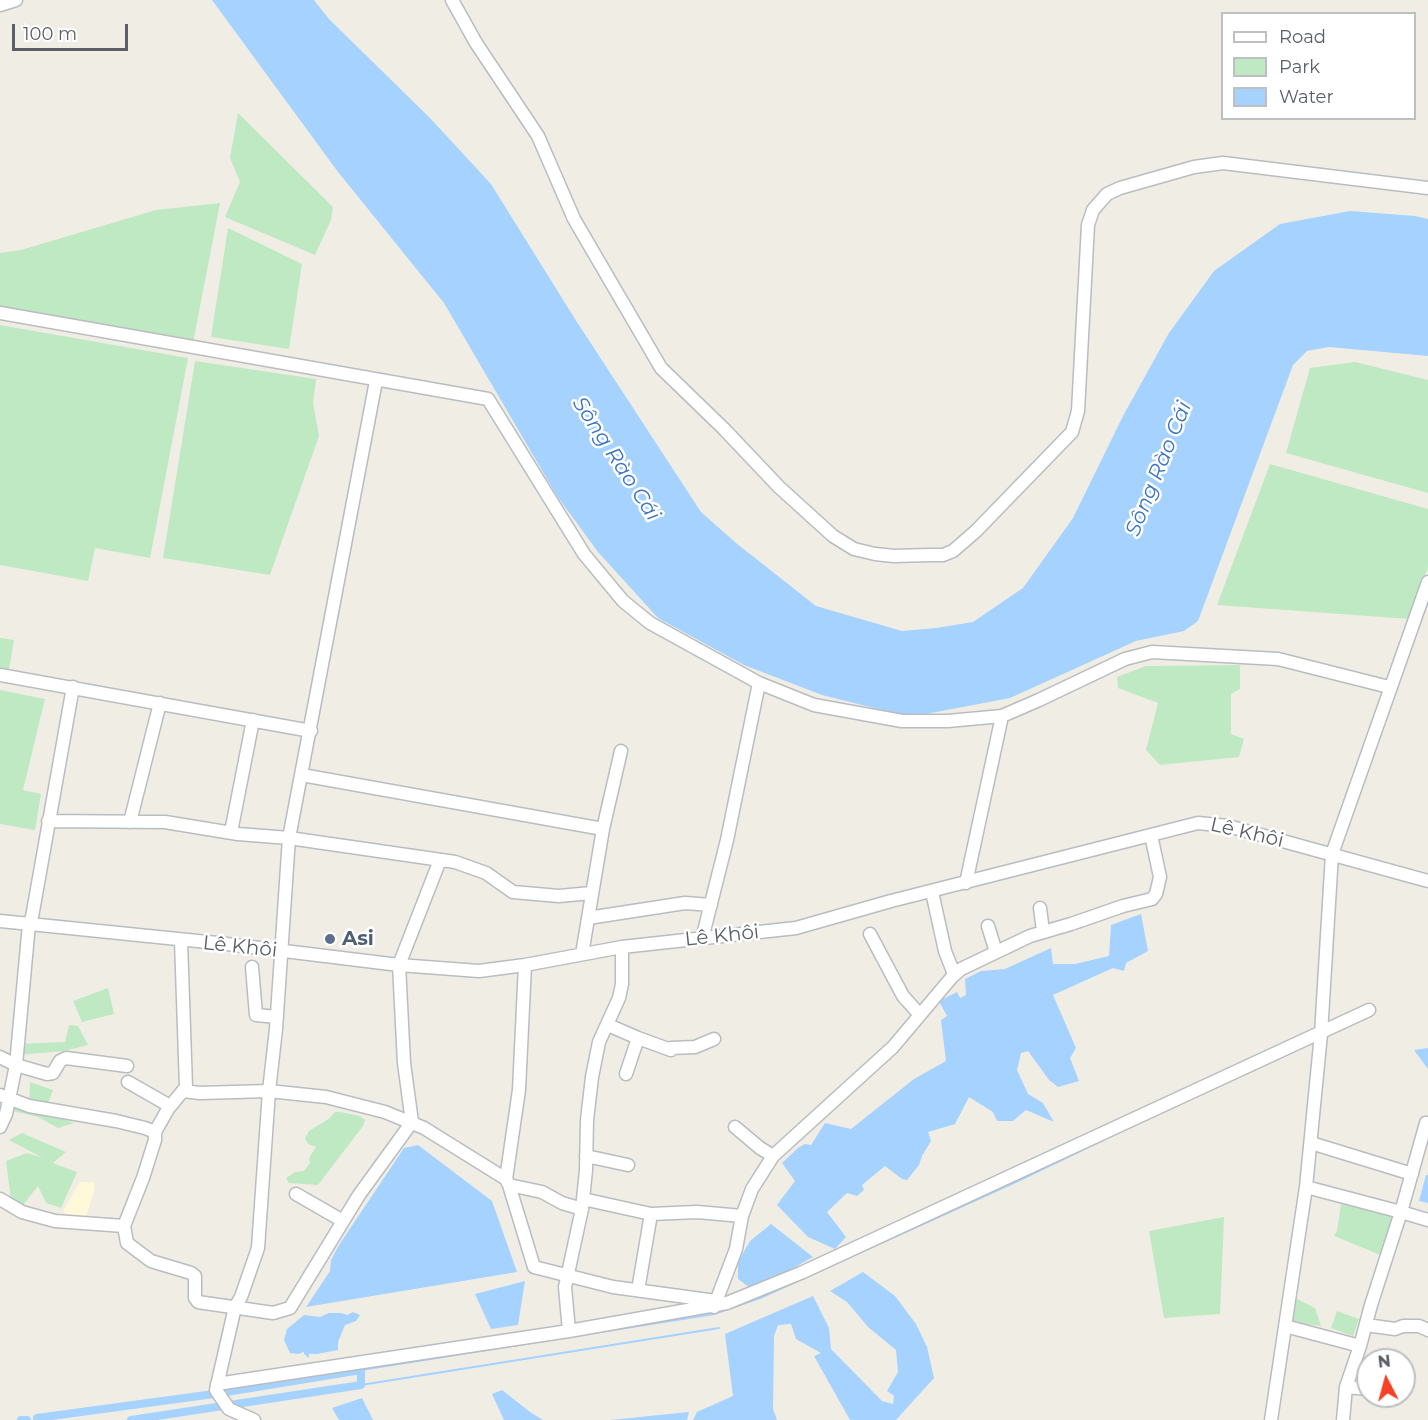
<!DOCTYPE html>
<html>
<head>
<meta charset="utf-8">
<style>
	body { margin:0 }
	#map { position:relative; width:1428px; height:1420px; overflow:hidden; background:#f0eee4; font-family:Montserrat,sans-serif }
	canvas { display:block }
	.legend { position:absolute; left:1221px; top:12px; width:195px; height:108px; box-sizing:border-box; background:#fff; border:2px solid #bebfc2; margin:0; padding:8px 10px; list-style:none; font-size:18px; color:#5c6066 }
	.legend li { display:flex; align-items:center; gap:12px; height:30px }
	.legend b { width:30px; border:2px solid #bebfc2 }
	.north { position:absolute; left:1356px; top:1348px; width:60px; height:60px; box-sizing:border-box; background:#fff; border:2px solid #bebfc2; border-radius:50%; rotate:354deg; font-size:16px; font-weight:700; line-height:24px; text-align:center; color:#5c6066 }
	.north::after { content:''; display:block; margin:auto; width:21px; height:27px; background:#f64224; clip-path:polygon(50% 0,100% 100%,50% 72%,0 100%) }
	.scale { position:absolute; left:12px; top:24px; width:116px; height:27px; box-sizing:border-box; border:3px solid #5c6066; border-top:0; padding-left:8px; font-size:18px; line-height:21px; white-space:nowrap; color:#5c6066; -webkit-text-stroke:4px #fff; paint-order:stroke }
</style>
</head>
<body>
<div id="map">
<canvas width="1428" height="1420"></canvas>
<ul class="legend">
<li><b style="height:8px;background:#fff"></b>Road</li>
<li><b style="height:16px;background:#bfe9c2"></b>Park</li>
<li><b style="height:16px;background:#a5d2ff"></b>Water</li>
</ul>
<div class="north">N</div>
<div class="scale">100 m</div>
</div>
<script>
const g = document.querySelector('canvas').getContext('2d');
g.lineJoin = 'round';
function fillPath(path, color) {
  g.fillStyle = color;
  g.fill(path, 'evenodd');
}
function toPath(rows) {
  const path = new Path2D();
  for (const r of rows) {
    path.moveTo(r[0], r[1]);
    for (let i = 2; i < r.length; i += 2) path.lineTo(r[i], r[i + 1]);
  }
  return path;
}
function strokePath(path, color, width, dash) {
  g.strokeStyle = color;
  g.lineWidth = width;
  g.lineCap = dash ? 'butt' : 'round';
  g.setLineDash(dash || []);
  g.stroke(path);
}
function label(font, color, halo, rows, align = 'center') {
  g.font = font + ' Montserrat,sans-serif';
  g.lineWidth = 5;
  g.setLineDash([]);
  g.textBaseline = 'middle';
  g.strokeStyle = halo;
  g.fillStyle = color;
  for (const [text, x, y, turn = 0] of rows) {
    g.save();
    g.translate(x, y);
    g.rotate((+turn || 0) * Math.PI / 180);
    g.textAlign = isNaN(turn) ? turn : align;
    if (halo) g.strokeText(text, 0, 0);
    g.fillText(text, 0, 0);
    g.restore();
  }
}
fillPath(toPath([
	[80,1182,94,1182,94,1192,85,1219,73,1220,63,1211]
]), '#fff9da');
fillPath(toPath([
	[238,113,333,207,331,220,315,255,225,217,240,182,230,158],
	[220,203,193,343,0,306,0,253,21,250,156,210],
	[228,228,302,264,289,349,211,337],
	[0,325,188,358,150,558,95,548,88,581,0,565],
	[195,361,316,379,313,403,319,436,270,575,163,558],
	[1355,362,1428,380,1428,493,1286,453,1310,368],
	[1270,464,1428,509,1428,567,1409,619,1217,605],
	[0,638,14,640,8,675,0,673],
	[1240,665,1240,689,1231,694,1231,734,1244,739,1239,757,1160,765,1146,750,1158,703,1118,688,1117,677,1146,666],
	[0,690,45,699,23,790,41,794,35,830,0,824],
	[108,988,114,1014,82,1022,73,1001],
	[69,1025,78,1026,88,1045,64,1051,16,1055,15,1044,65,1042],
	[30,1082,53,1090,46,1108,31,1107,74,1123,58,1128,38,1117,8,1110,10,1099,29,1106],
	[335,1112,341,1112,360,1116,365,1120,363,1126,318,1185,289,1183,286,1178,295,1172,304,1171,310,1163,309,1158,316,1147,308,1144,305,1138,309,1131,330,1118],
	[22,1133,66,1152,53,1163,77,1172,61,1208,46,1203,38,1186,23,1205,11,1200,6,1161,27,1153,43,1158,9,1140],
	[1341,1204,1393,1217,1383,1256,1334,1236,1337,1231],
	[1224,1217,1220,1314,1164,1318,1149,1231],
	[1297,1299,1315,1308,1321,1326,1290,1322],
	[1337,1311,1359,1319,1353,1336,1331,1328]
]), '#bfe9c2');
fillPath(toPath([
	[212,0,314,0,329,19,430,118,491,184,575,319,701,512,736,543,816,606,902,631,936,628,973,622,1023,588,1073,518,1123,416,1169,333,1214,271,1280,224,1350,211,1415,216,1428,219,1428,356,1329,347,1307,351,1293,365,1198,621,1184,631,1136,641,1010,698,910,717,822,695,744,665,658,618,598,552,557,496,444,303,338,172],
	[1141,914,1148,951,1126,963,1124,971,1113,968,1053,995,1076,1048,1070,1058,1079,1081,1058,1087,1049,1080,1028,1051,1021,1053,1017,1070,1028,1094,1043,1103,1054,1122,1026,1110,1013,1121,997,1121,993,1112,969,1097,955,1124,928,1132,931,1141,922,1156,919,1165,907,1180,902,1179,885,1166,862,1185,864,1190,857,1196,847,1193,827,1212,846,1237,835,1249,808,1237,777,1205,795,1181,782,1163,798,1148,805,1144,811,1145,825,1123,851,1129,914,1079,946,1061,941,1020,947,1016,939,1001,957,992,960,998,966,995,965,979,981,971,1005,969,1051,948,1053,964,1075,964,1109,956,1111,925],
	[1428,1048,1428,1069,1414,1050],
	[418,1145,492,1201,517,1272,306,1307,330,1271,331,1260,339,1245,404,1148],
	[1426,1175,1428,1175,1428,1203,1419,1201],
	[771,1224,813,1257,753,1290,738,1279,738,1262,750,1241],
	[863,1272,895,1296,916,1324,927,1347,934,1378,896,1420,850,1420,814,1356,821,1353,796,1339,791,1324,778,1325,774,1336,773,1409,777,1420,693,1420,697,1412,733,1396,725,1334,813,1296,829,1328,831,1349,882,1401,893,1404,894,1396,887,1391,898,1372,896,1350,868,1327,847,1302,830,1291],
	[525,1281,518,1325,491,1329,475,1294],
	[353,1312,360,1315,356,1321,345,1325,338,1342,338,1350,317,1354,309,1354,309,1358,304,1354,304,1352,298,1354,290,1353,284,1340,287,1329,304,1315,320,1317,329,1313,341,1313,347,1315],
	[502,1390,530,1412,543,1420,504,1420,492,1394],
	[362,1398,373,1420,339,1420,332,1408],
	[689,1412,687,1420,610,1420]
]), '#a5d2ff');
strokePath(toPath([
	[361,1370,714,1314,760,1298,1020,1180,1105,1139],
	[361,1385,719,1328]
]), '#a5d2ff', 2);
strokePath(toPath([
	[21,1420,27,1420],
	[37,1420,37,1418,214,1394,361,1370,361,1385,131,1420]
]), '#a5d2ff', 8);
const minor = toPath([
	[452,0,476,43,538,136,574,219,661,368,724,429,779,487,833,536,854,549,875,554,894,556,929,555,943,555,953,551,976,531,1072,432,1078,411,1088,225,1093,210,1107,194,1120,188,1194,167,1223,163,1428,188],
	[0,5,16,0],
	[0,313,488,399,584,554,623,601,650,623,759,683],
	[0,675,311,731],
	[302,775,603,829],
	[48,821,165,822,238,834,289,838,455,862,486,873,513,892,559,896,591,893],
	[130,822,160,703],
	[231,832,253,720],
	[966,883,1002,716,1039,700,1125,659,1152,652,1278,659,1389,687],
	[932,892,945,951,954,974],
	[1040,908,1043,931],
	[588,918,685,903,711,905],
	[0,921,227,944,399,965,479,971,525,965,622,947,796,928,891,901,1198,823,1228,826,1428,881],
	[988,926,996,952],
	[870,934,903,996,920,1015],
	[702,939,727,840,759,683,814,705,902,721,948,721,1002,716],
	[582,954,603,829,621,751],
	[252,967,256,1015,277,1017],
	[608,1025,638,1038,671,1050],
	[671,1048,695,1047,714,1039],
	[0,1057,16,1065,47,1074,53,1073,60,1061,66,1058,127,1066],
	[626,1074,638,1038],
	[128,1082,170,1106],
	[183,1091,200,1093,269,1091,326,1097,385,1112,424,1128,506,1179,509,1185,542,1192,562,1203,582,1209],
	[0,1095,29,1106,116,1121,145,1128,155,1132],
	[0,1127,6,1114,16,1065,29,924,32,917,73,687],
	[735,1127,760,1148,773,1156],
	[1311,1143,1412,1174],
	[586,1156,628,1165],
	[506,1179,519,1090,525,965],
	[509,1185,534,1267,613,1287,716,1301],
	[1306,1187,1321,1034,1332,854,1428,582],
	[296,1194,343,1221],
	[0,1199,22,1212,55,1221,124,1226,127,1243,151,1261,191,1273,195,1276,195,1298,198,1302,273,1313,290,1308,359,1195,412,1122,404,1063,399,965,440,860],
	[583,1199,651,1214,697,1212,742,1216],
	[124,1226,143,1178,155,1140,155,1132,168,1109,186,1087,181,941],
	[638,1290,651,1214],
	[714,1307,736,1249,742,1216,752,1189,773,1156,893,1047,952,977,961,969,1030,936,1071,924,1123,906,1152,899,1156,894,1160,877,1151,835],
	[1366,1325,1395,1329,1403,1326,1419,1326,1428,1330],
	[1285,1326,1360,1346],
	[569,1331,565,1287,582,1209,586,1170,587,1120,592,1077,599,1042,619,998,622,984,622,947],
	[217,1384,569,1331,727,1303,803,1272,1369,1010],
	[1346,1387,1368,1389],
	[254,1420,229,1409,216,1390,235,1307,241,1297,258,1248,269,1091,276,1029,289,838,376,381],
	[1271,1420,1306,1187,1401,1212,1426,1123,1428,1123],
	[1343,1420,1346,1387,1360,1346,1371,1305,1401,1212,1428,1220]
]);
strokePath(minor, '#b9bcc1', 15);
strokePath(minor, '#fff', 12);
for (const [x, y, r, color] of [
	[330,939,6,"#5c6f8a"]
]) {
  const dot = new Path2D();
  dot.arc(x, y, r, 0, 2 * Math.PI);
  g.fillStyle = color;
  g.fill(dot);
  strokePath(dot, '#fff', 2);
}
label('20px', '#5c6066', '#fff', [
	["Lê Khôi",1247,833,13],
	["Lê Khôi",722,936,-6],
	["Lê Khôi",240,947,6]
]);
label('bold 20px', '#4e5e75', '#fff', [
	["Asi",342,939]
], 'left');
label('italic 21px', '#3b75c3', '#fff', [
	["Sông Rào Cái",616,459,57],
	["Sông Rào Cái",1159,469,-68]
]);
</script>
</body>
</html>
